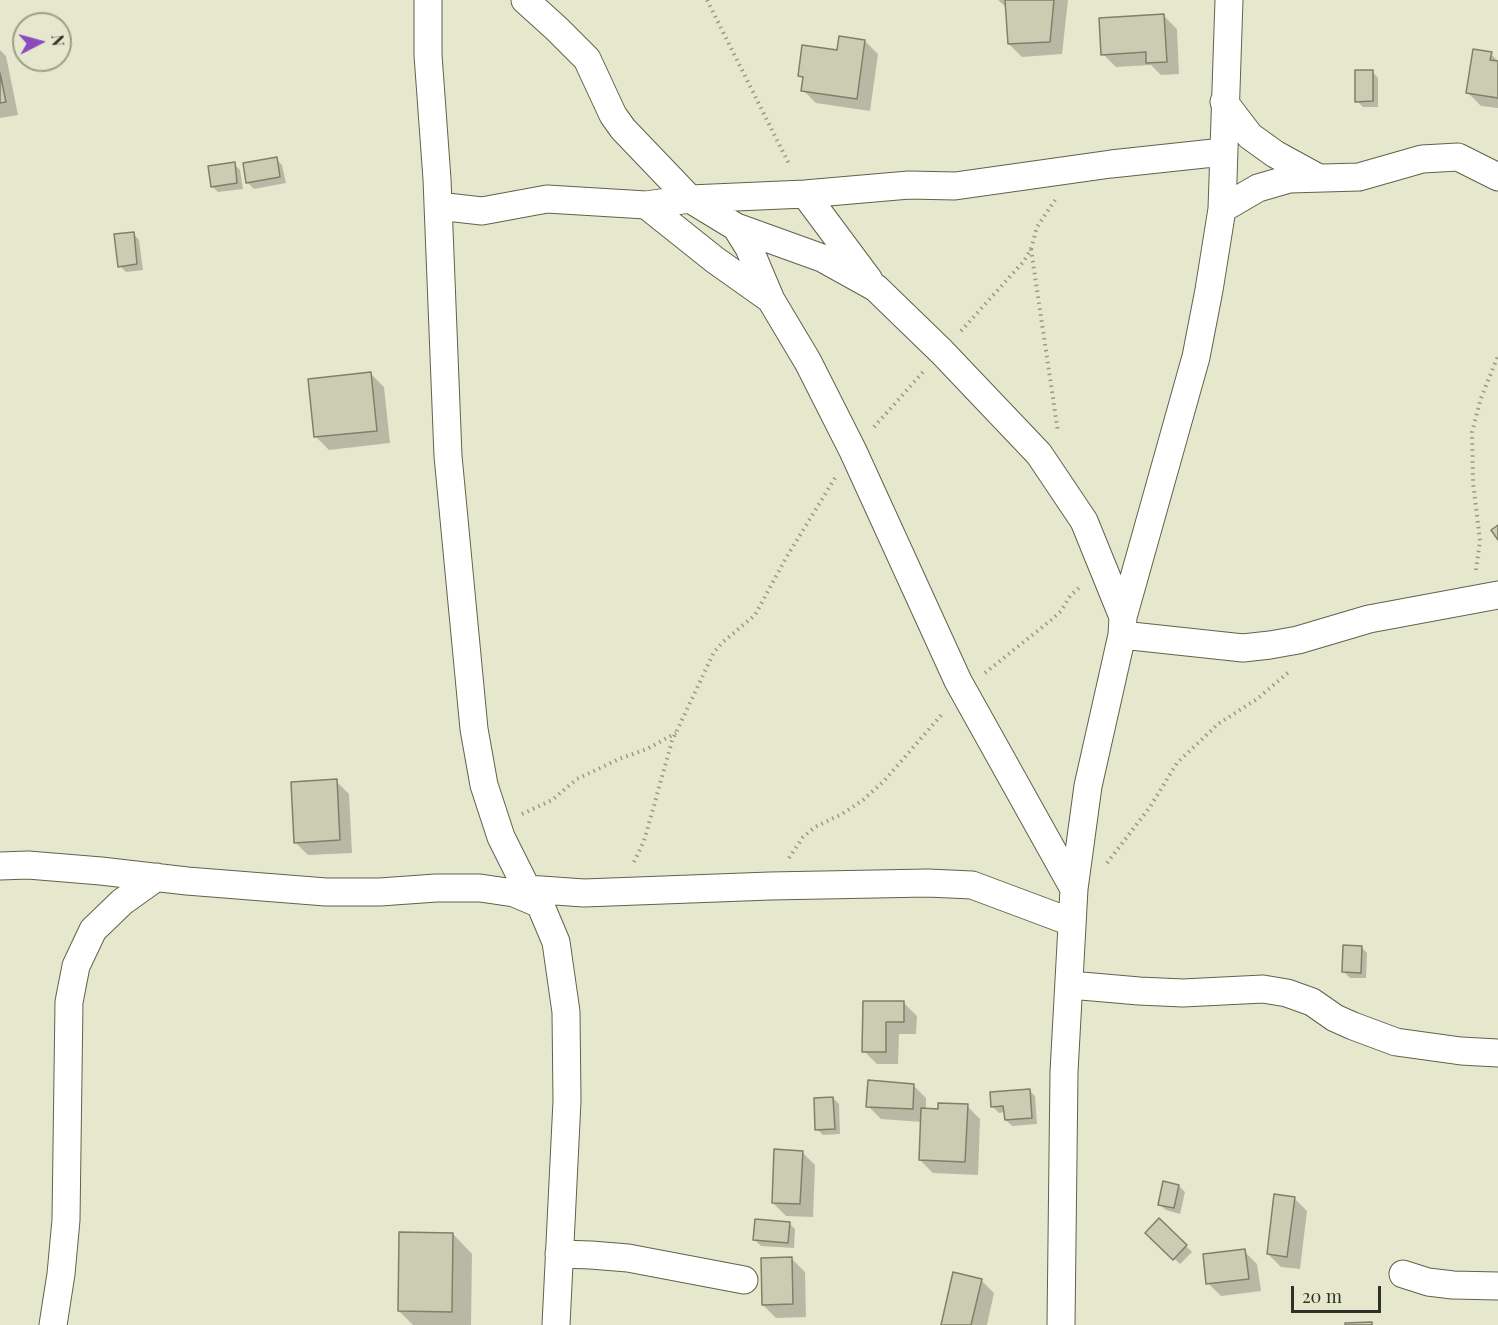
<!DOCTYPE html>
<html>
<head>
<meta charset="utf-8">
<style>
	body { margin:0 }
	#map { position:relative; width:1498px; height:1325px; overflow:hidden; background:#e6e8cd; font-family:"Playfair Display",serif }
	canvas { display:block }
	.north { position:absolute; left:12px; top:12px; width:60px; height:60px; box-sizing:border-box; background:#e6e8cd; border:2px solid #9d9e8a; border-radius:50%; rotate:84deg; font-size:16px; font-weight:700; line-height:24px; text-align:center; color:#2f3026 }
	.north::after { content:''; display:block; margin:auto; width:21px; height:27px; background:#8c4abf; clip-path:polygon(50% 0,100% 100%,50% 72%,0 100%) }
	.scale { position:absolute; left:1291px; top:1286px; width:90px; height:27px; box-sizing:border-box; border:3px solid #2f3026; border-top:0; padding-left:8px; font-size:18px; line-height:21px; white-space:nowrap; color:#2f3026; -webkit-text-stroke:4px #e6e8cd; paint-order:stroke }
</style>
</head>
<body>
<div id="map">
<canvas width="1498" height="1325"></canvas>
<div class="north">N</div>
<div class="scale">20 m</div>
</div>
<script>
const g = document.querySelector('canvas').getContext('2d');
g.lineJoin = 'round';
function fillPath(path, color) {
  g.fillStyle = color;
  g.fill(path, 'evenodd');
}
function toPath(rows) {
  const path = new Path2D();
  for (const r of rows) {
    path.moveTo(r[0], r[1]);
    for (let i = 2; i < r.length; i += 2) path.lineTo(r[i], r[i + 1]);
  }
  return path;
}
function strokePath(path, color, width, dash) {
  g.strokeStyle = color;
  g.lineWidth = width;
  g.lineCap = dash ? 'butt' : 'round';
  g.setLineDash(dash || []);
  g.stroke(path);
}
fillPath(toPath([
	[998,0,1068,0,1062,54,1022,57,1009,44,1006,7],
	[1164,16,1177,29,1179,74,1161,75,1151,65,1116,67,1103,54],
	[865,41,878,54,870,111,816,103,803,90,804,80,800,75,839,51],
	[0,50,6,56,18,115,0,118],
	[1491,54,1498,61,1498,108,1481,106,1468,93],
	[1372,71,1378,78,1378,107,1363,107,1357,101],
	[276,159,282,165,286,183,254,189,248,183],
	[234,164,240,170,243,189,218,192,212,186],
	[133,233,139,240,143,270,126,272,120,266],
	[371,374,384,387,390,443,329,450,316,437],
	[336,781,349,794,352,853,308,855,295,842],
	[1361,947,1367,953,1366,978,1350,978,1343,971],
	[864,1003,904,1003,917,1016,916,1034,899,1034,898,1064,877,1064,864,1051],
	[913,1085,926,1098,926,1110,939,1110,967,1106,980,1119,978,1175,933,1173,920,1160,922,1122,881,1119,868,1106],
	[1029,1090,1035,1096,1037,1124,1012,1126,1006,1120,1005,1112,999,1113,993,1107],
	[833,1098,839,1104,840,1134,823,1135,817,1129],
	[802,1152,815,1165,813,1217,786,1216,773,1203],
	[1179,1186,1185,1192,1180,1214,1166,1210,1159,1204],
	[1294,1198,1307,1211,1300,1269,1281,1267,1268,1254],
	[1159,1220,1192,1252,1180,1264,1147,1233],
	[789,1223,795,1229,794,1248,761,1246,755,1240],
	[453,1234,472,1254,471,1325,413,1325,399,1311],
	[1244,1251,1257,1264,1261,1291,1221,1296,1208,1283],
	[792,1259,805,1272,806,1317,776,1318,763,1305],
	[981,1280,994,1293,987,1325,943,1325]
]), '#0003');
const building = toPath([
	[1005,0,1054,0,1050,42,1008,44,1005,0],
	[1164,14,1167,62,1146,63,1146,52,1101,55,1099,18,1164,14],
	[839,36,865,40,857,99,801,91,803,77,798,76,802,45,837,50,839,36],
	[1473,49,1492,52,1490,60,1498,61,1498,98,1466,93,1473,49],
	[1355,70,1373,70,1373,101,1355,102,1355,70],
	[0,73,6,102,0,103,0,73],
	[277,157,280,177,246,183,243,163,277,157],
	[235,162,237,183,211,187,208,166,235,162],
	[134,232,137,264,118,267,114,234,134,232],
	[371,372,377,431,314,437,308,379,371,372],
	[1498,525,1498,540,1491,530,1498,525],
	[337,779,340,840,294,843,291,782,337,779],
	[1343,945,1362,946,1361,973,1342,972,1343,945],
	[863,1001,904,1001,904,1022,886,1022,886,1052,862,1052,863,1001],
	[868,1080,914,1084,913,1109,866,1107,868,1080],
	[1030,1089,1032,1118,1005,1120,1003,1106,991,1107,990,1092,1030,1089],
	[833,1097,835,1129,815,1130,814,1098,833,1097],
	[938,1103,968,1104,965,1162,919,1160,921,1108,938,1109,938,1103],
	[774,1149,803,1151,800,1204,772,1203,774,1149],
	[1163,1181,1179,1185,1174,1208,1158,1205,1163,1181],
	[1274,1194,1295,1197,1287,1257,1267,1254,1274,1194],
	[1159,1218,1187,1245,1173,1260,1145,1233,1159,1218],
	[755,1219,790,1222,788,1243,753,1240,755,1219],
	[399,1232,453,1233,452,1312,398,1311,399,1232],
	[1245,1249,1249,1279,1206,1284,1203,1254,1245,1249],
	[792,1257,793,1304,762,1305,761,1258,792,1257],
	[953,1272,982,1279,971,1325,941,1325,953,1272],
	[1372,1322,1372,1325,1345,1325,1345,1323,1372,1322]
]);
fillPath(building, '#cbcdb3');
strokePath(building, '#7e8068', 1.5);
const minor = toPath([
	[428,0,428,55,437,179,448,456,474,729,484,785,501,837,527,889,540,904,556,942,566,1012,567,1101,556,1325],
	[525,0,557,29,587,59,613,115,623,129,690,199,736,227,749,248,771,300,808,362,853,451,958,681,1074,889],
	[1224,102,1250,136,1275,154,1317,177],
	[805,194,869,280],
	[646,205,715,260,770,299],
	[438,206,482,211,547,199,646,205,690,199,805,194,909,185,955,186,1111,164,1223,152],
	[1222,209,1258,188,1289,179,1359,177,1422,159,1458,157,1498,177],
	[736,227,822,258,876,288,942,352,1039,454,1084,521,1123,617],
	[1122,635,1243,648,1270,645,1298,640,1369,619,1498,595],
	[0,866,28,865,101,871,187,881,326,892,380,892,436,888,480,888,514,893,540,904],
	[527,889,584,893,770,886,928,883,972,885,1071,922],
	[1070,985,1139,991,1183,993,1263,989,1287,993,1312,1002,1335,1018,1353,1026,1396,1042,1461,1051,1498,1053],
	[559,1254,591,1255,628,1258,744,1280],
	[1403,1274,1428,1282,1453,1285,1498,1286],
	[53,1325,61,1274,66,1220,69,1002,76,966,93,930,122,902,157,877],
	[1061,1325,1064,1072,1074,889,1088,786,1122,635,1123,617,1196,357,1209,290,1222,209,1229,0]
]);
strokePath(minor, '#60624b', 29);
strokePath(toPath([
	[707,0,790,166],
	[1031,249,1058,432],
	[961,331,1024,261,1031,249,1037,227,1055,200],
	[874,427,923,372],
	[1476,570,1480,541,1473,482,1472,432,1481,398,1498,356],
	[985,673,1051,620,1061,611,1070,596,1081,586],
	[522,814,552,800,577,779,619,759,647,749,676,733],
	[789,858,803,837,815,827,842,814,863,800,884,781,943,713],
	[634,862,644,841,672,741,714,652,723,642,755,615,786,558,835,478],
	[1107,863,1150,807,1177,763,1218,724,1257,699,1290,671]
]), '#999a86', 4, [1.5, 4.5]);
strokePath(minor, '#fff', 27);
</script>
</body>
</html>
